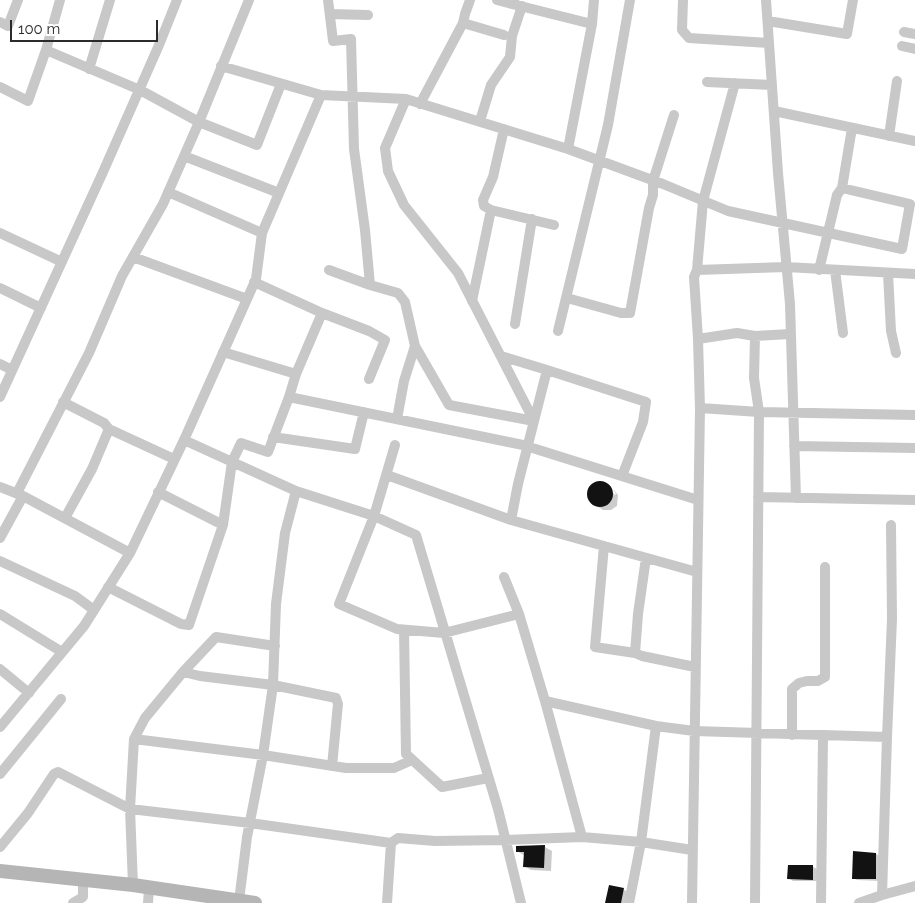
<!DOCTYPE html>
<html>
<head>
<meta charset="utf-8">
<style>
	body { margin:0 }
	#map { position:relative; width:915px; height:903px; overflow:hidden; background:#fff; font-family:Raleway,sans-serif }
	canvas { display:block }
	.scale { position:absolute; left:10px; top:20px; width:148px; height:22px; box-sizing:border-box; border:2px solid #2b2b2b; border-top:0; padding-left:6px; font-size:15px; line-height:18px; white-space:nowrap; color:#2b2b2b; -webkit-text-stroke:4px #fff; paint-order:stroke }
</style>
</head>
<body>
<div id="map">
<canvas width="915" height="903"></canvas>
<div class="scale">100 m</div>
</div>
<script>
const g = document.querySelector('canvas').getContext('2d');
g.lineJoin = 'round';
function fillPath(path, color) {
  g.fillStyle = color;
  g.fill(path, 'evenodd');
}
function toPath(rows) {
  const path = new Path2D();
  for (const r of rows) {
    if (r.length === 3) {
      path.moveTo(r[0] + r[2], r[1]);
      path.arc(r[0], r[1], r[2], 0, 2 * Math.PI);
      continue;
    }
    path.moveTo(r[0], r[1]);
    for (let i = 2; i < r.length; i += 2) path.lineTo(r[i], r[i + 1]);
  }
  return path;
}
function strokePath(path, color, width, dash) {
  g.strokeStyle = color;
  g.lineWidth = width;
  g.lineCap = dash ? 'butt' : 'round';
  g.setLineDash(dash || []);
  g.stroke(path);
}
fillPath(toPath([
	[602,483,607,485,615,495,616,494,612,488,618,495,617,506,611,510,603,510,592,503,588,497,589,489,595,484],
	[545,847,552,851,551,871,531,870,524,866,525,856,517,851],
	[854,853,876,854,880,856,880,881,857,880,853,878],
	[813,867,817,869,817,881,793,881,788,878],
	[610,887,624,890,631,894,629,903,607,903]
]), '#0003');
fillPath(toPath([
	[600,494,13],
	[545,845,544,868,523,867,524,852,516,852,516,846],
	[853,851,876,853,876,879,852,879],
	[788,865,813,865,813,880,787,879],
	[609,885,624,888,621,903,605,903]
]), '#121212');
strokePath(toPath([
	[328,0,333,41,351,39,354,149,365,230,370,285,398,293,405,302,415,346,449,405,534,421,547,370],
	[497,0,512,4],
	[683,0,682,30,689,38,769,43],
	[766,0,778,173,790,304,796,498],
	[330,14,368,15],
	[768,21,847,34,853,0],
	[0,22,8,26,18,0],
	[463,23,504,35],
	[592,24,594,0],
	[904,32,915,34],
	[902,46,915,49],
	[46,50,140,90,199,122,257,145,281,84],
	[221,66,321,95,406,99,568,149,592,24,512,4,514,0],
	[89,69,110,0],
	[707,82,772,85],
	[0,87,28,101,46,50,60,0],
	[406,99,385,148,388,171,404,205,458,273,534,421,518,484,511,520],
	[420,104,463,23,465,14,470,0],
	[774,111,915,141],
	[480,121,491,85,510,57,512,36,522,6],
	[504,129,493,177,483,200,484,206,491,210,554,225],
	[889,136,897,81],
	[568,149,663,184,728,211,902,249,910,204,842,188],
	[184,156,279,193],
	[168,192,262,233],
	[0,233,62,262],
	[133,257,247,299],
	[329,270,370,285],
	[697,270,786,267,915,274],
	[819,270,837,195,842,188,852,128],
	[835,270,843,333],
	[888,273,891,331,896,353],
	[254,282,322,313,296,374],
	[0,288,41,308],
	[567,298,621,313,630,313,649,208,653,195,653,181,674,115],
	[472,301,491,210],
	[322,313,369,331,385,340,369,379],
	[515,324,532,219],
	[558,331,608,125,630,0],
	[755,336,754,378,759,412,915,415],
	[698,339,737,333,755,336,790,334],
	[223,352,296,374,289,397,523,445,698,500],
	[501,356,547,370,646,402,643,422,622,476],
	[0,364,12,370],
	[0,397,103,172,159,45,177,0],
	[63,402,104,423,109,429,174,459],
	[700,408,759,412,755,903],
	[397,419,404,381,415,346],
	[273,437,355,449,364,412],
	[184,440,296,491,374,516,416,535,498,809,521,903],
	[395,445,374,516,339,604,397,629,444,633,519,614,545,701,656,726,694,731,887,737,892,619,891,525],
	[794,446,915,448],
	[387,475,511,520,697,572],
	[0,487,23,496,130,553,184,440,256,279,262,233,321,95],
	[158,492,223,525],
	[17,493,89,353,122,276,163,204,199,122,249,0],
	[758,497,915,500],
	[65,518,92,469,109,429],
	[0,538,23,496],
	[604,546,595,647,635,653,642,656,695,667],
	[0,561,75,596,94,610],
	[504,577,519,614],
	[108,587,181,624,189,625,223,525,232,462,241,443,268,452,289,397],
	[0,614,62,652],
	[404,630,406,754,442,787,488,778],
	[635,653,638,614,646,558],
	[0,669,29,693],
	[183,672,200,676,273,685,336,698,338,704,332,766],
	[0,727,84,626,130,553],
	[792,735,792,689,799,683,807,681,818,681,825,677,825,567],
	[134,739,145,718,183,672,216,637,275,646],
	[0,774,61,699],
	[582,837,641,842,692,850],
	[0,847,28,813,54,774,58,772,130,809,250,823,391,843,398,838,435,841,505,840,582,837,545,701],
	[133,885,130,809,134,739,263,755,346,768,394,768,412,760],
	[882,895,915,886],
	[239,901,247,837,263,755,273,685,276,604,285,533,296,491],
	[73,903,83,897,83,880],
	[148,903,149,888],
	[387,903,391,843],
	[629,903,641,842,656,726],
	[692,903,700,408,698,339,694,277,697,270,703,201,735,83],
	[821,903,823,736],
	[859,903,882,895,887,737]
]), '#c8c8c8', 10);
strokePath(toPath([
	[0,871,133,885,255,903]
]), '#b5b5b5', 14);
</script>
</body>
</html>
